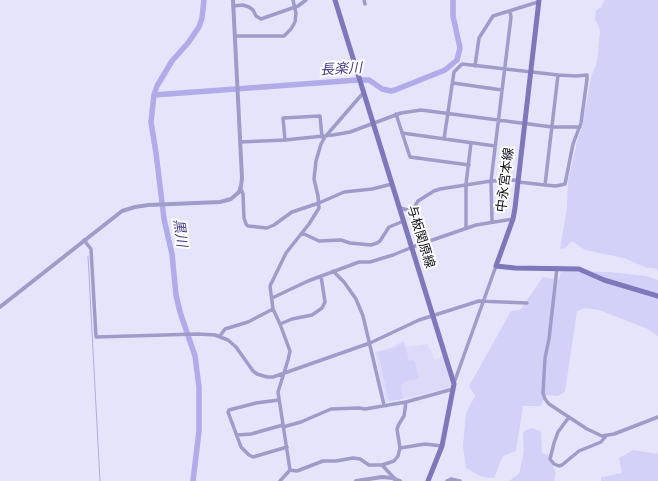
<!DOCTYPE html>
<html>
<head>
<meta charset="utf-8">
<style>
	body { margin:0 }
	canvas { display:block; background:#e5e4fa }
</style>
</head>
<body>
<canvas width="658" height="481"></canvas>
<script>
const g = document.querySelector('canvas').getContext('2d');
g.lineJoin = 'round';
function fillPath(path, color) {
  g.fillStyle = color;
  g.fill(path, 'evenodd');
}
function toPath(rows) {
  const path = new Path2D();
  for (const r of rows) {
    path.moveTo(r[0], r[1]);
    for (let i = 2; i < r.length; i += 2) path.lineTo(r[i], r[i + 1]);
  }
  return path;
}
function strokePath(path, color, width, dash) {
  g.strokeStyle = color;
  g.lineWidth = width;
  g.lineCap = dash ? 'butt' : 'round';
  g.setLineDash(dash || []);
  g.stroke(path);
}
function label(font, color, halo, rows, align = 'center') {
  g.font = font + ' "Nunito Sans","Noto Sans JP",sans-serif';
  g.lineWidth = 4;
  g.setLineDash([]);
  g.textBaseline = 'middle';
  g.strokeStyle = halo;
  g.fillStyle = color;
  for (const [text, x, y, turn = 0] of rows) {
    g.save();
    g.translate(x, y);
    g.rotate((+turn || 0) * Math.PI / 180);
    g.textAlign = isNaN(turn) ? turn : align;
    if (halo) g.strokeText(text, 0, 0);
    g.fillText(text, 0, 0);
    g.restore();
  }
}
fillPath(toPath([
	[403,341,407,347,428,344,435,360,443,356,451,385,450,387,409,398,386,402,375,352,392,347]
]), '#dcdaf8');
fillPath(toPath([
	[605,0,658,0,658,270,654,268,647,268,624,258,585,250,572,241,565,248,560,249,567,207,568,181,577,142,582,128,591,77,597,62,600,32,599,27,595,19,596,10,601,7],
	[561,271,609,272,646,276,658,280,658,336,648,329,599,310,586,308,577,311,565,392,558,396,545,395,541,406,523,406,516,451,503,456,494,478,482,477,466,468,463,446,466,413,475,396,469,386,511,311,520,310,543,277,559,280],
	[403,343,407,352,409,361,414,360,419,378,404,382,402,385,401,388,403,399,389,401,378,352,394,348],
	[531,428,541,431,542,453,548,455,556,473,554,481,509,481,519,474,524,451,523,432],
	[633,450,657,454,658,451,658,481,601,481,601,477,622,473,619,458]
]), '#d4d1f8');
strokePath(toPath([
	[88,256,100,481]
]), '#b1abe9', 1);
strokePath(toPath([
	[154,95,358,80,369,80,382,89,391,91,395,90,445,70,457,60,460,48,453,16,453,0],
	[193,481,199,431,199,387,195,356,180,312,176,295,172,254,164,219,156,153,151,122,154,95,157,86,172,61,188,43,199,27,202,18,204,0]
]), '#b1abe9', 5.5);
strokePath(toPath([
	[364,0,365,4],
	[233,6,243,5,249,7,253,10,256,16,261,19,298,6,306,0],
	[235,36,284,36,291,29,295,22,296,13,293,0],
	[475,66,479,38,493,16,538,2],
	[453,83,502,90],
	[396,114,410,157,469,165],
	[402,133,495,146],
	[444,139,454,72,462,64,558,75,576,76,587,75,587,79,581,123,573,144,565,184,556,186,545,185,518,182],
	[285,140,283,118,320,116,322,137],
	[240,142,285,140,333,135,350,132,401,113,421,110,552,127,580,127],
	[545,185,558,75],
	[241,189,243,194,244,218,246,224,248,226,267,228,274,225,292,212,319,203,344,192,372,189,392,184],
	[400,208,412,211,418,201,434,191,440,189,491,181,518,180],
	[492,221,491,181,511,17,510,11],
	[466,228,466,184,471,143],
	[302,233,319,241,341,240,350,243,371,245,377,243,380,241,389,227,404,221],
	[84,240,91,249,96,337,198,334,215,335,228,340,236,347,253,371,257,374,267,377,273,377,370,343,419,320,479,301,527,303],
	[557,268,549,339,545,358,543,393,545,399,549,404,587,429,602,436,614,434,658,417],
	[333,271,344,282,356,299,363,316,384,405],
	[272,298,308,281,359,262,370,262,393,255,415,246,476,225,513,219],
	[280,324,292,319,312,315,322,308,325,302,321,276],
	[220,336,225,329,248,322,273,309],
	[454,383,496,266],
	[279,400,256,403,229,410,228,412,241,447,249,455,253,457,287,447],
	[569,417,558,432,554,443,550,459,554,464,559,466,562,465,579,451,601,442,606,436],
	[283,427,301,422,331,409,359,408,365,409,406,402,453,389],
	[237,435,251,434,283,425],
	[400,448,425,444,442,446],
	[382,465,395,479],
	[290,470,297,471,323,461,336,461,353,458,360,459,369,465,382,465,394,461,398,456,400,448,397,429,399,424,404,416,406,402],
	[280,481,290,470,278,392,288,360,290,351,280,324,273,309,270,286,286,253,309,224,319,208,318,196,314,179,316,161,321,144,325,137,364,92],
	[447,481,451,479,460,481]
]), '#a09cca', 3.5);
strokePath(toPath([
	[0,307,122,211,135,207,148,205,220,202,231,199,239,192,241,186,242,178,233,0],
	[356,481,382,477,392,478,400,481]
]), '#a09cca', 4);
strokePath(toPath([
	[335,0,454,384,442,446,428,481],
	[539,0,515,208,513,219,496,266,515,268,579,269,604,280,658,296]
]), '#7e77ba', 5);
label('13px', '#101017', '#fff', [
	["中永宮本線",506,180,-83],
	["与板関原線",420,237,73]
]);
label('italic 14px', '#493d86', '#fff', [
	["長楽川",341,70,-3],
	["黒川",179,233,82]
]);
</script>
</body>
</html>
